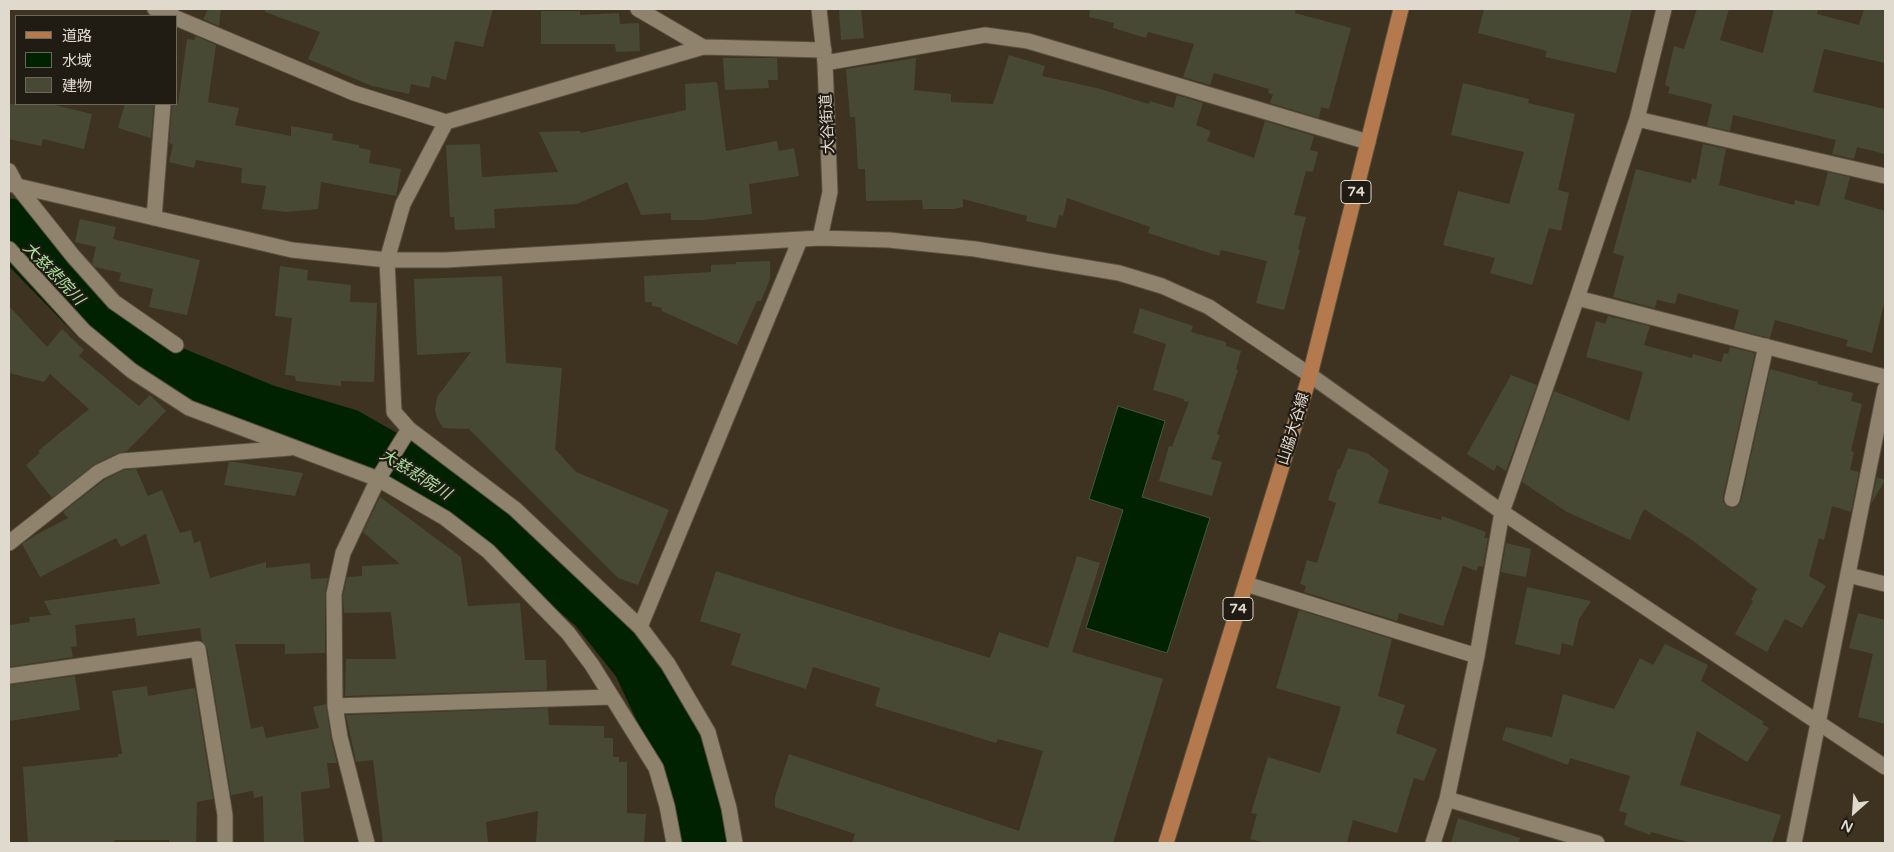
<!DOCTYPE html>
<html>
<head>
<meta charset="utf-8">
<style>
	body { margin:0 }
	#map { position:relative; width:1894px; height:852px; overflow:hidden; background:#3d3320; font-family:"Varela Round","Noto Sans JP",sans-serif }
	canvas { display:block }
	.frame { position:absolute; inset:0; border:10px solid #e0d9ce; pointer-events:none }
	.legend { position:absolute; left:15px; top:15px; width:162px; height:90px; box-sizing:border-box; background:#201b13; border:1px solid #6d675e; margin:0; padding:6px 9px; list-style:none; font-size:15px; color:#e0d9ce }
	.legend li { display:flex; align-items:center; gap:10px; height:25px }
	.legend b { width:25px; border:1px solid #6d675e }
	.north { position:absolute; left:1829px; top:787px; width:50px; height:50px; -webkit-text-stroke:4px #201b13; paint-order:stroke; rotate:206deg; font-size:14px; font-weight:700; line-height:20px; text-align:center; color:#e0d9ce }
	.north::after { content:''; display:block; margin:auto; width:18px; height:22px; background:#e0d9ce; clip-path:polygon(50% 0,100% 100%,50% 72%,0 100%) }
</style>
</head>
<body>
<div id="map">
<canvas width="1894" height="852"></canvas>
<div class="frame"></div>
<ul class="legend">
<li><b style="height:6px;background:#b4794c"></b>道路</li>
<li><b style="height:14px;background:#020"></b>水域</li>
<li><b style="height:14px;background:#484935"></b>建物</li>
</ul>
<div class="north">N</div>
</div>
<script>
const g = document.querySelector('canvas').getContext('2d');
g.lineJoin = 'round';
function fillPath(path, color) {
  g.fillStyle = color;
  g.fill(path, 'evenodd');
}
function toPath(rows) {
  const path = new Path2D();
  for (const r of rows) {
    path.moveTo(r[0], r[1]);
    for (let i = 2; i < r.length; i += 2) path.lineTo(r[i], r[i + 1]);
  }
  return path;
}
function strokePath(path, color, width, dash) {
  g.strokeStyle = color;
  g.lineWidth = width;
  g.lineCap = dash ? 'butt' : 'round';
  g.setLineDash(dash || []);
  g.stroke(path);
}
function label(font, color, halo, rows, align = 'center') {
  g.font = font + ' "Varela Round","Noto Sans JP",sans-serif';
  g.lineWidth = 4.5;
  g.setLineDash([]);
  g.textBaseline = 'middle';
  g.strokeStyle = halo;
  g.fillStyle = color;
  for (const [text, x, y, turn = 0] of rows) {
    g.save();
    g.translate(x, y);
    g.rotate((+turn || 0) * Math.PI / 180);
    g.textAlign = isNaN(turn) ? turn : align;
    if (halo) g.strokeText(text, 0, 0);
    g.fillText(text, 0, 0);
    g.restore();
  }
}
const water = toPath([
	[1118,406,1165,421,1142,497,1210,518,1167,653,1086,628,1123,510,1089,499,1118,406]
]);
fillPath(water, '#020');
strokePath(water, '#43593e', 1);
strokePath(toPath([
	[9,224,20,241,92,315,169,370,266,410,347,434,433,483,544,565,595,609,638,663,697,790,705,843]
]), '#020', 51);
fillPath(toPath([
	[208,9,221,9,219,26,203,19],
	[265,9,493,9,483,47,455,41,446,80,432,76,429,88,411,84,409,94,372,86,308,59,320,32,265,12],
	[839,9,861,9,864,38,841,40],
	[1090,9,1296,9,1295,13,1351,28,1329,109,1321,107,1319,118,1270,103,1273,94,1268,93,1269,89,1214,73,1210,85,1183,77,1194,44,1148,32,1146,38,1113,28,1114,23,1089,17],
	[1484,9,1632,9,1616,73,1545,57,1547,51,1478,33],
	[1697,9,1729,9,1720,40,1763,53,1774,9,1818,9,1817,14,1859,25,1864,9,1885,9,1885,63,1824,49,1813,92,1885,109,1885,154,1857,147,1854,159,1832,154,1836,140,1733,115,1730,131,1707,126,1712,104,1668,93,1670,87,1665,85,1674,46,1684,49],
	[541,11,580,11,580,15,619,13,620,24,639,23,640,51,616,52,615,44,541,44],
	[196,36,216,45,208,102,239,108,235,125,291,136,291,126,333,134,332,140,359,145,359,148,371,150,369,163,401,169,396,196,321,182,318,209,286,212,262,209,266,186,241,183,242,168,196,160,194,168,169,162,173,145,169,143,172,104,178,104,187,39,194,40],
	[1009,55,1045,66,1042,76,1097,88,1149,104,1150,101,1173,108,1177,95,1203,103,1196,125,1211,131,1207,141,1254,158,1265,121,1314,136,1310,150,1318,152,1313,172,1306,171,1294,215,1306,217,1298,249,1300,250,1284,310,1256,303,1267,261,1221,250,1219,256,1148,233,1150,227,1067,198,1063,216,1059,215,1056,228,1026,221,1027,216,963,199,963,207,953,209,923,209,922,200,866,201,865,169,858,169,855,117,850,117,846,69,916,58,914,90,951,94,951,102,993,104],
	[723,58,777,58,778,80,768,80,769,88,725,90],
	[717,82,726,151,777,141,779,151,794,148,799,176,749,184,752,214,703,220,671,220,671,213,641,215,627,182,577,204,494,209,495,228,455,230,454,217,450,217,446,145,480,144,482,177,558,172,539,132,580,131,581,133,686,110,685,84],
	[1463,83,1529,99,1528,103,1575,114,1558,190,1569,193,1561,231,1549,228,1532,285,1490,273,1495,258,1443,245,1458,191,1509,204,1524,152,1451,135],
	[9,104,50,104,92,114,84,149,43,139,41,146,9,139],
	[125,104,154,104,151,138,118,128],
	[1703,144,1726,149,1719,185,1794,205,1795,200,1819,206,1828,172,1850,177,1844,199,1885,211,1885,300,1872,353,1846,346,1848,340,1775,320,1770,338,1734,329,1739,310,1678,293,1675,304,1657,300,1655,308,1613,297,1624,256,1613,253,1636,169,1691,183,1692,178,1696,180],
	[80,219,116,227,113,239,200,260,187,315,149,307,153,289,119,281,121,273,95,267,92,264,96,247,75,242],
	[770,261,770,279,761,301,757,301,737,345,662,311,662,308,652,306,652,302,645,302,644,276,711,272,711,265,736,264,736,262],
	[280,266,308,270,307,280,351,285,350,302,377,303,374,382,341,381,341,386,296,381,295,376,285,375,292,318,275,316],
	[502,276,506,363,562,368,555,449,576,472,669,510,638,585,618,578,469,429,443,428,437,418,435,410,437,397,471,352,417,355,414,279],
	[9,306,47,347,62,329,84,350,79,356,139,406,150,395,166,411,127,451,118,453,95,464,52,498,26,465,40,453,38,451,89,409,50,374,44,382,9,373],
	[1140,308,1193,326,1191,332,1226,342,1226,346,1241,351,1236,369,1238,370,1217,434,1220,435,1211,459,1222,462,1212,496,1159,481,1169,446,1172,447,1189,402,1184,401,1184,399,1153,390,1166,344,1133,333],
	[1608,316,1650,326,1644,345,1692,358,1693,354,1721,362,1724,353,1728,354,1730,347,1755,353,1723,497,1723,502,1730,508,1735,508,1741,501,1770,369,1818,382,1817,384,1853,393,1851,401,1862,404,1851,451,1854,452,1850,470,1859,472,1851,512,1832,506,1824,540,1819,538,1809,576,1826,586,1802,628,1785,619,1767,652,1735,634,1753,601,1751,600,1757,589,1692,540,1644,509,1630,540,1567,512,1522,482,1554,391,1629,421,1643,372,1586,357,1596,321,1605,324],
	[1511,375,1537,385,1506,471,1497,465,1494,471,1467,454],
	[1348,448,1367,453,1389,470,1378,503,1441,520,1442,516,1486,532,1484,538,1488,538,1483,567,1478,566,1477,571,1463,566,1443,626,1399,613,1397,621,1304,592,1306,586,1300,584,1307,560,1317,563,1336,503,1328,500,1338,469,1340,469],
	[229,462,235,462,303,473,295,496,224,485],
	[136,469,148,496,162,490,180,533,191,530,194,543,200,541,210,578,266,562,266,568,310,563,311,579,328,578,325,594,325,653,285,654,285,644,235,644,251,729,263,726,266,738,319,728,313,707,326,704,331,739,337,763,327,763,330,788,301,792,304,843,264,843,263,796,254,798,253,791,231,795,207,648,202,641,200,628,137,636,135,618,75,625,77,646,71,647,73,657,9,667,9,625,30,622,29,617,51,615,44,601,160,584,146,534,121,547,116,538,40,577,22,544,34,536,68,518,63,512,104,480,124,470],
	[1877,477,1885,480,1871,504],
	[380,497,461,557,468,606,520,603,525,660,546,660,547,690,345,696,346,659,396,659,391,612,344,613,343,595,347,577,362,576,362,566,400,564,363,532],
	[1506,543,1531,549,1526,577,1501,572],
	[1077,556,1100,563,1072,652,1163,679,1113,843,852,843,855,834,775,807,775,797,789,754,1019,831,1043,751,998,739,996,743,875,706,880,688,813,667,806,689,731,665,741,634,700,621,716,571,990,658,999,632,1048,648],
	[1527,587,1591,601,1579,619,1573,646,1562,643,1560,655,1515,644],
	[1299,610,1392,639,1378,696,1405,705,1396,733,1437,749,1424,781,1414,778,1397,833,1353,820,1347,843,1266,843,1250,839,1257,814,1251,813,1268,757,1320,773,1341,707,1276,688],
	[1858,613,1885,620,1885,724,1858,717,1873,654,1849,648],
	[1665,644,1708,665,1701,681,1764,722,1762,724,1769,728,1747,762,1697,731,1680,785,1781,815,1772,843,1691,843,1651,832,1650,835,1624,825,1627,813,1619,811,1630,776,1570,758,1568,765,1502,740,1506,727,1552,737,1563,694,1614,709,1640,658,1653,665],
	[75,676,80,710,9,721,9,685],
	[147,686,148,696,195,688,213,799,197,802,196,843,169,843,169,840,114,840,115,843,28,843,23,767,118,757,118,754,122,754,112,691],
	[548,708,549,725,604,726,604,738,613,738,613,757,619,757,619,762,627,762,627,813,646,814,644,843,536,843,538,811,486,822,488,843,383,843,373,760,356,762,346,715],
	[1458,818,1520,838,1519,843,1451,843]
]), '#484935');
const minor = toPath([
	[155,9,173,16],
	[638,9,703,47],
	[819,9,825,63,830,192,820,238],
	[176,18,354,93,446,122,703,47,824,50],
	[825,63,985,35,1028,41,1368,142],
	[1637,119,1885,176],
	[446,122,403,204,387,260,394,412,409,429,515,509,640,627,668,664,708,732,729,808,735,843],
	[9,171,17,186,73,256,114,302,176,345],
	[9,184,292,250,387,260,446,260,820,238,889,240,975,249,1119,273,1162,286,1209,307,1310,375,1502,512,1885,767],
	[154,218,163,104],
	[9,249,84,331,132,371,189,408,378,479,445,518,488,551,568,633,592,665,656,768,667,806,674,843],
	[1577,298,1885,377],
	[1732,499,1766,346],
	[9,543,99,472,122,461,290,448],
	[1848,575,1885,584],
	[1246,584,1477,656],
	[640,627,800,240],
	[9,676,198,649,225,815,225,843],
	[335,706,611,697],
	[1447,799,1597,843],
	[367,843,340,737,335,706,334,594,343,553,378,479,409,429],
	[1433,843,1447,799,1477,656,1502,512,1577,298,1637,119,1664,9],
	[1794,843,1885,389]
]);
const major = toPath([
	[1166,843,1310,375,1401,9]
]);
strokePath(minor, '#594f3f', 17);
strokePath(major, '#594f3f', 17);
strokePath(minor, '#8f836e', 15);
strokePath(major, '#b4794c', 15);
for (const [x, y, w] of [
	[1356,192,30],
	[1238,609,30]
]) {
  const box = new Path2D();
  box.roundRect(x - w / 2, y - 11.5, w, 23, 4);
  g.fillStyle = '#201b13';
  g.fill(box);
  strokePath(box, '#e0d9ce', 1);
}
label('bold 14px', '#e0d9ce', null, [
	["74",1356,192],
	["74",1238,609]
]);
label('15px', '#e0d9ce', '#201b13', [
	["大谷街道",828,124,-93],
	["山脇大谷線",1294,429,-73]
]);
label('italic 16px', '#aae4a0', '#201b13', [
	["大慈悲院川",53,274,46],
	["大慈悲院川",415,475,32]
]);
</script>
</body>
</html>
